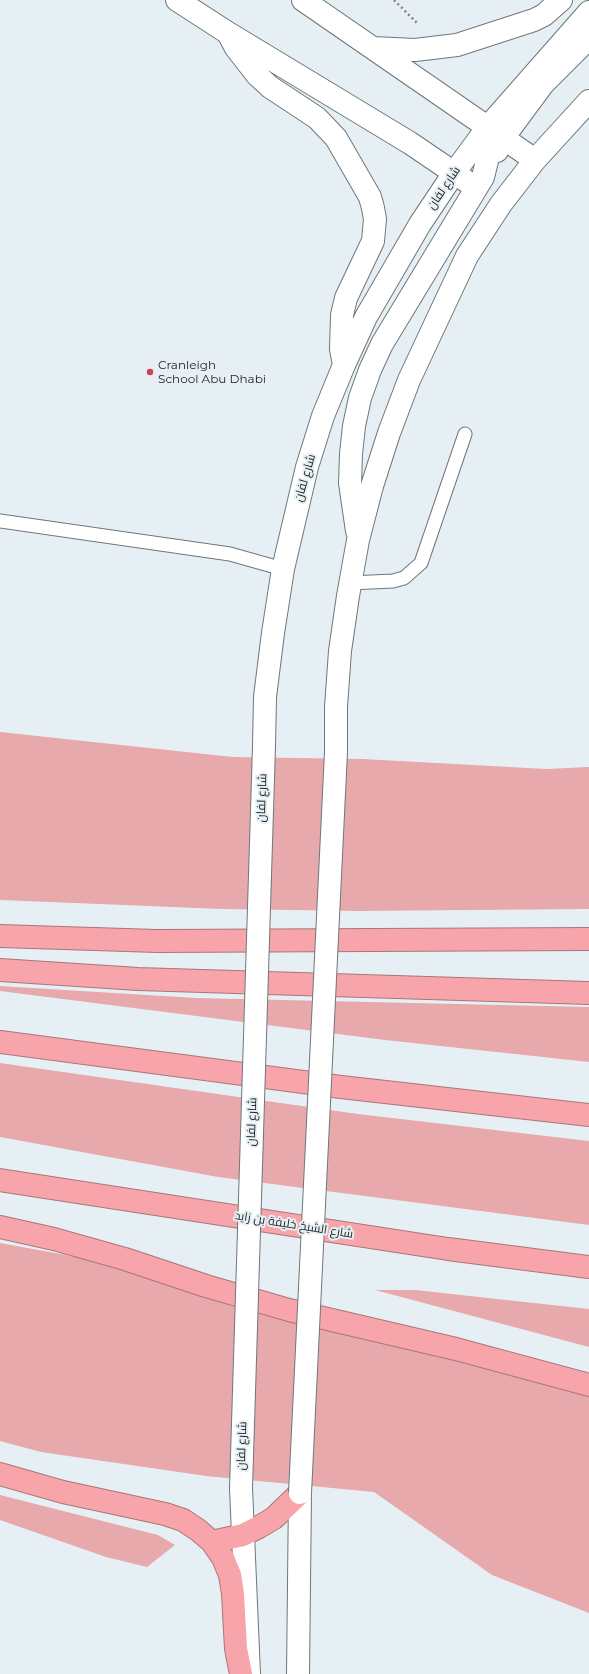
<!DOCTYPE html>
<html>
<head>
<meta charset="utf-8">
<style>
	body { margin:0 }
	canvas { display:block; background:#e6f0f4 }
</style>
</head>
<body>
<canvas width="589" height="1674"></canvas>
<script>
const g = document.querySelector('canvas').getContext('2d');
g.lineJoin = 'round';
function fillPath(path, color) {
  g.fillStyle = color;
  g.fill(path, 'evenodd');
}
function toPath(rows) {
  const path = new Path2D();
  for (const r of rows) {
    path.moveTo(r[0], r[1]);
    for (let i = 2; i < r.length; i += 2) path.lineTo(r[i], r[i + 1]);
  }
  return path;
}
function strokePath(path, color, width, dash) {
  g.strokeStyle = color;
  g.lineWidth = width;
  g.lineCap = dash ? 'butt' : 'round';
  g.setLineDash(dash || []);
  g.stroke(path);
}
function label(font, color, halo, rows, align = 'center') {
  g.font = font + ' Montserrat,Cairo,sans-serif';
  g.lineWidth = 4;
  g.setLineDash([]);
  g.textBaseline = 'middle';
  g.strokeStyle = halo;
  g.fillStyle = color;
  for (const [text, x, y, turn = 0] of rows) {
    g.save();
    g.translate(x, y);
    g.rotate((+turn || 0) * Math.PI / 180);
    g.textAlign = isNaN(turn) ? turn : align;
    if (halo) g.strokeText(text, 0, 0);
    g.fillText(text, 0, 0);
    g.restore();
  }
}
fillPath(toPath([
	[0,732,233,757,363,759,546,769,589,767,589,909,357,911,222,909,0,900],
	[0,986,196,998,589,1007,589,1062,385,1040,0,991],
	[0,1063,358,1114,589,1141,589,1225,218,1177,0,1137],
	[0,1243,77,1257,451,1352,589,1396,589,1613,492,1575,374,1492,206,1476,41,1452,0,1441],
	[375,1290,415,1290,589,1309,589,1347],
	[0,1495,158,1535,175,1545,147,1567,106,1557,0,1520]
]), '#e8a9ad');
const service = toPath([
	[0,521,230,554,283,569],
	[350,583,393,581,404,578,421,563,465,434]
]);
const tertiary = toPath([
	[177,0,228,33,410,143,466,181],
	[303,0,535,160],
	[228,33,236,48,257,75,270,87,317,118,336,138,370,197,373,208,375,219,373,241,346,298,342,315,341,349,344,365],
	[373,48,415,50,457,45,534,20,544,15,561,0],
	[497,151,503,138,543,84,589,38],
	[357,531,350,483,351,454,354,426,360,398,370,370,382,344,483,177,489,153,487,128],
	[264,746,265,697,273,633,283,569,307,467,323,416,344,365,366,317,420,224,454,173,487,128,589,12],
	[336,752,336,707,340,651,348,596,358,540,372,486,389,433,409,380,467,256,501,204,535,160,589,101],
	[241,1488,249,1674],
	[298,1674,300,1493]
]);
const motorway = toPath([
	[0,936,157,941,589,939],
	[0,970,138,979,589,993],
	[0,1042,341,1087,589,1115],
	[0,1180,448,1249,589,1267],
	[0,1227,54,1239,125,1259,206,1286,289,1310,456,1349,589,1385],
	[0,1474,63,1492,165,1514,183,1520,198,1530,212,1542,223,1558,230,1575,233,1594,236,1649,241,1674],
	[212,1542,243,1535,259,1527,274,1518,300,1493]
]);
strokePath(service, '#6e777a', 15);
strokePath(tertiary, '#6e777a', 24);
strokePath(motorway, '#aa767a', 24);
strokePath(toPath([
	[394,0,418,24]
]), '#7e8587', 2.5, [2, 3]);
strokePath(service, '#fff', 13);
strokePath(tertiary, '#fff', 22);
strokePath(motorway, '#f7a4aa', 22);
const tertiaryBridge = toPath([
	[241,1488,264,746],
	[300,1493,336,752]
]);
strokePath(tertiaryBridge, '#6e777a', 24, []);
strokePath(tertiaryBridge, '#fff', 22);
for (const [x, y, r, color] of [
	[150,372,4,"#d04059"]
]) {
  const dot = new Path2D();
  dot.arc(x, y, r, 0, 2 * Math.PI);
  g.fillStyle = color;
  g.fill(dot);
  strokePath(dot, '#e6f0f4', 1.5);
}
label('12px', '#1c2021', '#e6f0f4', [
	["شارع لفان",444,188,-56],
	["شارع لفان",305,478,-74],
	["شارع لفان",262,798,-88],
	["شارع لفان",252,1122,-88],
	["شارع الشيخ خليفة بن زايد",294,1225,9],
	["شارع لفان",242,1446,-88]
]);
label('12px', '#1c2021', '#e6f0f4', [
	["Cranleigh",158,365],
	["School Abu Dhabi",158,379]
], 'left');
</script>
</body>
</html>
